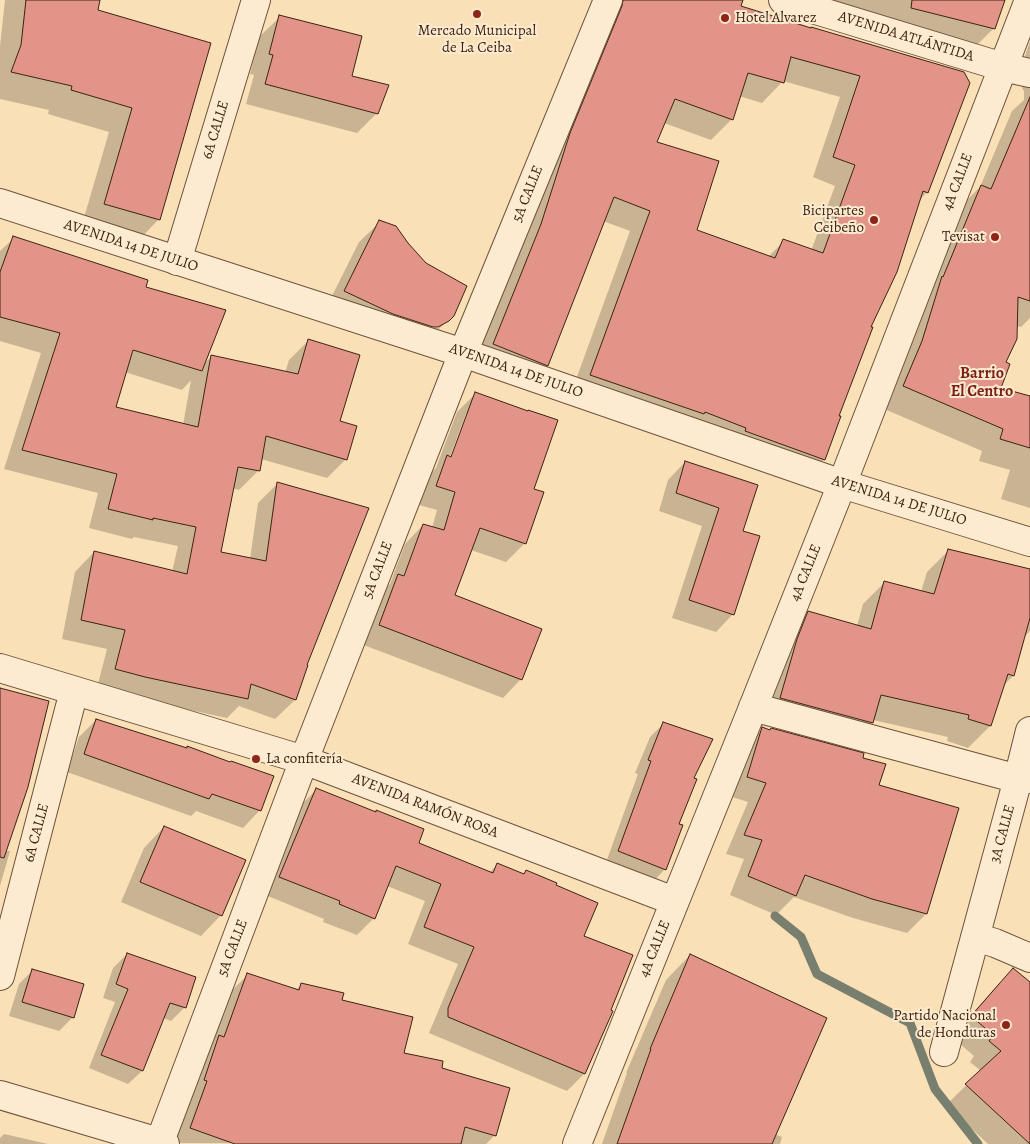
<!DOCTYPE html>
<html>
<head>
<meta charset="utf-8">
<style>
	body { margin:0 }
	canvas { display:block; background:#fae0b6 }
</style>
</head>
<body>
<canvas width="1030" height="1144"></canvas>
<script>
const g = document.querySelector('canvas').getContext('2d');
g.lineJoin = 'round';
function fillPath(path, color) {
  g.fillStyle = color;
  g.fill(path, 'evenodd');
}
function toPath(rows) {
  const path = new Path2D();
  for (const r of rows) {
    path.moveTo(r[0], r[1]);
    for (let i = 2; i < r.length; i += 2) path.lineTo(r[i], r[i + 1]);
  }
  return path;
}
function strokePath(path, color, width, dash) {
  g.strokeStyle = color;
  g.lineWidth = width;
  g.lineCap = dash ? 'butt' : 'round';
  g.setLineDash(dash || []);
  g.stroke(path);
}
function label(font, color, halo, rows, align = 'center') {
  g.font = font + ' Alegreya,serif';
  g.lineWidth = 4;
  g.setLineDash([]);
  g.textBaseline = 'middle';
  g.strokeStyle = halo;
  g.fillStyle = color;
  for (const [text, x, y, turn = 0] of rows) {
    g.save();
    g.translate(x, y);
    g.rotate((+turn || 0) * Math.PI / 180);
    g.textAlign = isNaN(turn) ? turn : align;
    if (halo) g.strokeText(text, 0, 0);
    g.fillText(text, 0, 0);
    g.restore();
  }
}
fillPath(toPath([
	[5,0,99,0,96,11,210,43,159,219,135,244,81,228,109,132,48,114,49,110,0,99,0,46],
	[608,0,731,0,739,7,964,73,927,192,919,201,870,327,837,416,839,417,824,460,803,480,570,396,630,231,603,221,547,365,527,386,473,365,520,246],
	[783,81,840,97,813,177,835,186,811,251,784,241,768,257,696,230,655,143,664,123,711,140,732,119,739,96,762,103],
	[786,0,1004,0,994,28,971,51],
	[280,17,351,77,377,113,357,133,246,104,254,75,250,74,259,37],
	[1030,41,1030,318,1021,327,1016,326,1004,363,1000,388,1030,398,1030,508,1001,499,1010,470,979,461,982,451,882,408,959,208,980,187,1012,111,1024,100,1024,91,1022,88,1028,73,1020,71],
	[380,222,453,315,427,341,324,312,359,242],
	[439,325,439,328,427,329,427,326],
	[14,238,144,288,203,365,211,357,285,373,289,360,308,341,338,422,346,459,327,478,261,459,259,470,239,490,232,488,220,553,250,559,258,503,278,483,305,666,307,666,295,700,275,719,239,706,227,718,125,696,97,688,107,649,62,639,75,572,94,552,172,572,178,546,134,537,132,539,89,528,98,493,4,469,41,353,0,341,0,251],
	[125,372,182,390,191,380,183,425,114,408],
	[475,394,532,490,525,543,506,562,471,550,453,596,521,679,503,698,361,644,380,594,390,584,405,544,423,525,432,528,437,510,419,505,429,475,436,468,457,412],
	[466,414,468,414,450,463,448,462],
	[685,462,742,532,733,614,716,632,672,618,702,526,659,511,668,480],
	[949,550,1030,570,1030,631,1024,637,1013,676,1003,686,990,726,968,748,947,741,948,737,873,720,872,723,850,745,758,720,786,635,809,612,857,626,863,604,885,582,921,592,927,572],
	[0,690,5,851,10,851,0,886],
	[96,720,260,810,243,828,196,811,191,816,67,772,79,737],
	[663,724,692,778,665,869,652,883,605,865,638,774,635,773,650,737],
	[762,729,861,759,877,786,926,914,907,933,853,918,794,897,776,915,730,895,744,859,726,854,748,802,729,796,743,748],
	[316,790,417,844,489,873,498,864,523,875,526,871,554,886,582,937,584,1074,567,1091,429,1033,458,964,408,944,425,901,387,886,374,918,357,935,323,922,324,919,263,894,299,807],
	[164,827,221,915,201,936,121,902,144,848],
	[127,954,185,1007,171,1021,163,1018,142,1071,128,1084,89,1068,115,1002,103,998,113,968],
	[690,955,774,1134,782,1137,780,1144,602,1144,627,1073,626,1073,666,980],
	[33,970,73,1017,59,1031,9,1016,19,984],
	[1013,970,1030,984,1030,1144,988,1144,946,1105,981,1071,970,1062,974,1056,952,1037,993,990],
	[248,975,296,990,301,985,341,1001,403,1054,440,1069,495,1135,486,1144,175,1143,192,1096,190,1096,204,1052,212,1044,232,990],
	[4,1134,48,1144,50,1144,0,1144,0,1138]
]), '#0003');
strokePath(toPath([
	[775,916,801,937,817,974,910,1023,935,1089,978,1144]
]), '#787f6f', 9);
const building = toPath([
	[26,0,100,0,98,10,211,43,160,220,104,204,132,108,71,90,72,86,11,72,21,45,26,0],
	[623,0,743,0,741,6,811,28,811,27,964,72,970,83,928,193,923,191,897,272,871,327,873,327,839,416,841,416,825,460,745,431,746,428,705,412,704,414,590,375,650,211,614,197,548,366,493,344,541,224,570,133,622,6,623,0],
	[791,57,860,76,833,157,855,165,823,253,783,239,775,258,697,230,719,161,657,142,675,99,733,120,748,73,784,83,791,57],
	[912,0,1005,0,995,29,911,8,912,0],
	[279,15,362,36,352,76,389,85,378,114,265,84,273,55,269,54,279,15],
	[1030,97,1030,301,1018,297,1017,339,1006,362,1010,364,1001,388,1030,396,1030,448,1000,439,1003,429,903,386,922,341,942,276,943,277,981,185,991,189,1030,97],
	[379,220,396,226,408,243,426,263,467,286,454,316,449,321,438,327,433,327,393,314,344,291,379,220],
	[13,236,148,280,146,287,226,310,202,371,133,350,116,407,198,427,211,355,298,374,308,339,360,355,340,421,357,426,347,460,266,436,260,471,238,467,221,552,266,561,277,482,369,508,307,665,308,665,296,700,251,684,248,699,145,677,115,669,125,630,81,620,94,551,187,574,196,527,153,518,153,520,108,509,117,474,22,450,60,333,0,317,0,272,13,236],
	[475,392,528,411,528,410,558,420,534,489,544,492,526,544,480,528,455,595,542,629,522,680,379,625,398,574,404,576,423,524,444,530,455,492,436,486,447,455,451,457,475,392],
	[685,461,758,485,743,531,760,536,734,615,689,600,719,508,676,493,685,461],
	[948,549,1030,569,1030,618,1014,676,1008,674,991,726,968,719,969,715,881,695,873,723,780,698,797,639,808,611,871,629,884,581,934,594,948,549],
	[0,688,49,701,28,787,4,858,0,857,0,688],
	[96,719,187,748,187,746,230,762,231,761,274,776,261,811,212,794,209,799,84,754,96,719],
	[663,722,713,739,694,778,697,779,679,824,683,825,666,870,618,851,651,761,648,760,663,722],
	[762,727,770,730,771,728,864,753,863,758,886,764,879,785,959,808,927,914,872,899,805,875,796,896,748,876,762,840,744,835,766,783,747,777,762,727],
	[316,788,376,812,376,810,424,829,419,843,493,873,497,863,524,874,526,870,557,883,556,885,598,903,584,936,633,955,611,1010,613,1011,585,1074,448,1017,448,1008,474,947,424,927,441,884,396,866,375,919,339,904,340,901,279,877,316,788],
	[164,826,246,860,222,916,140,882,164,826],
	[127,953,196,977,186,1008,170,1003,143,1071,101,1055,128,989,116,984,127,953],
	[690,954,827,1018,772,1144,617,1144,651,1049,650,1049,690,954],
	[1013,968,1030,982,1030,1144,965,1084,1001,1051,989,1041,993,1035,971,1016,1013,968],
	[32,969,84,984,74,1018,22,1002,32,969],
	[247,973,299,990,301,983,344,993,342,1000,413,1017,404,1053,443,1061,442,1068,510,1088,496,1136,465,1127,461,1144,235,1144,190,1128,207,1081,204,1080,219,1035,224,1037,247,973]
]);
fillPath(building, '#e19487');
strokePath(building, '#3e2313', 1);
const minor = toPath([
	[783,0,1003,67,1030,73],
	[177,261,256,0],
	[0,668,304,760,674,901],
	[753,707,1018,779,1030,779],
	[975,937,995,943,1030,958],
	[0,976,74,691],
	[944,1052,1018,779,1030,731],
	[0,1095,165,1144],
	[159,1144,304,760,463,353,608,0],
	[577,1144,750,715,842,484,1029,0]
]);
const tertiary = toPath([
	[0,203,463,353,842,484,1030,542]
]);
strokePath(minor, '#6d523c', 30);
strokePath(tertiary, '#6d523c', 30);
strokePath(minor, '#fcebd0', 28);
strokePath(tertiary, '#fcebd0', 28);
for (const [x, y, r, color] of [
	[477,14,5,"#8f2418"],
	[725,18,5,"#8f2418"],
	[874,220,5,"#8f2418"],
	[995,237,5,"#8f2418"],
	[256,759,5,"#8f2418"],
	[1006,1025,5,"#8f2418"]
]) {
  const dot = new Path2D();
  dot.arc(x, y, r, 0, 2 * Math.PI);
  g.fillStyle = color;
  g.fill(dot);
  strokePath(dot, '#fcebd0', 2);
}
label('15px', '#3e2313', '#fcebd0', [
	["Hotel Alvarez",735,18,"left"],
	["Mercado Municipal",477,31,"center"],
	["de La Ceiba",477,48,"center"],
	["Bicipartes",864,211],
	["Ceibeño",864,228],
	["Tevisat",985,237],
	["La confitería",266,759,"left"],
	["Partido Nacional",996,1016],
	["de Honduras",996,1033]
], 'right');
label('15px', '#3e2313', '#fcebd0', [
	["AVENIDA ATLÁNTIDA",906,37,17],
	["6A CALLE",216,130,-73],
	["4A CALLE",958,182,-69],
	["5A CALLE",528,194,-68],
	["AVENIDA 14 DE JULIO",131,246,18],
	["AVENIDA 14 DE JULIO",516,371,19],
	["AVENIDA 14 DE JULIO",899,501,17],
	["5A CALLE",378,570,-69],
	["4A CALLE",806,573,-68],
	["AVENIDA RAMÓN ROSA",425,806,21],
	["6A CALLE",37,833,-75],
	["3A CALLE",1003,834,-75],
	["5A CALLE",233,948,-69],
	["4A CALLE",655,949,-68]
]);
label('bold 16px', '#7a1f14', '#fcebd0', [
	["Barrio",982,374],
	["El Centro",982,392]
]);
</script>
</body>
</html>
